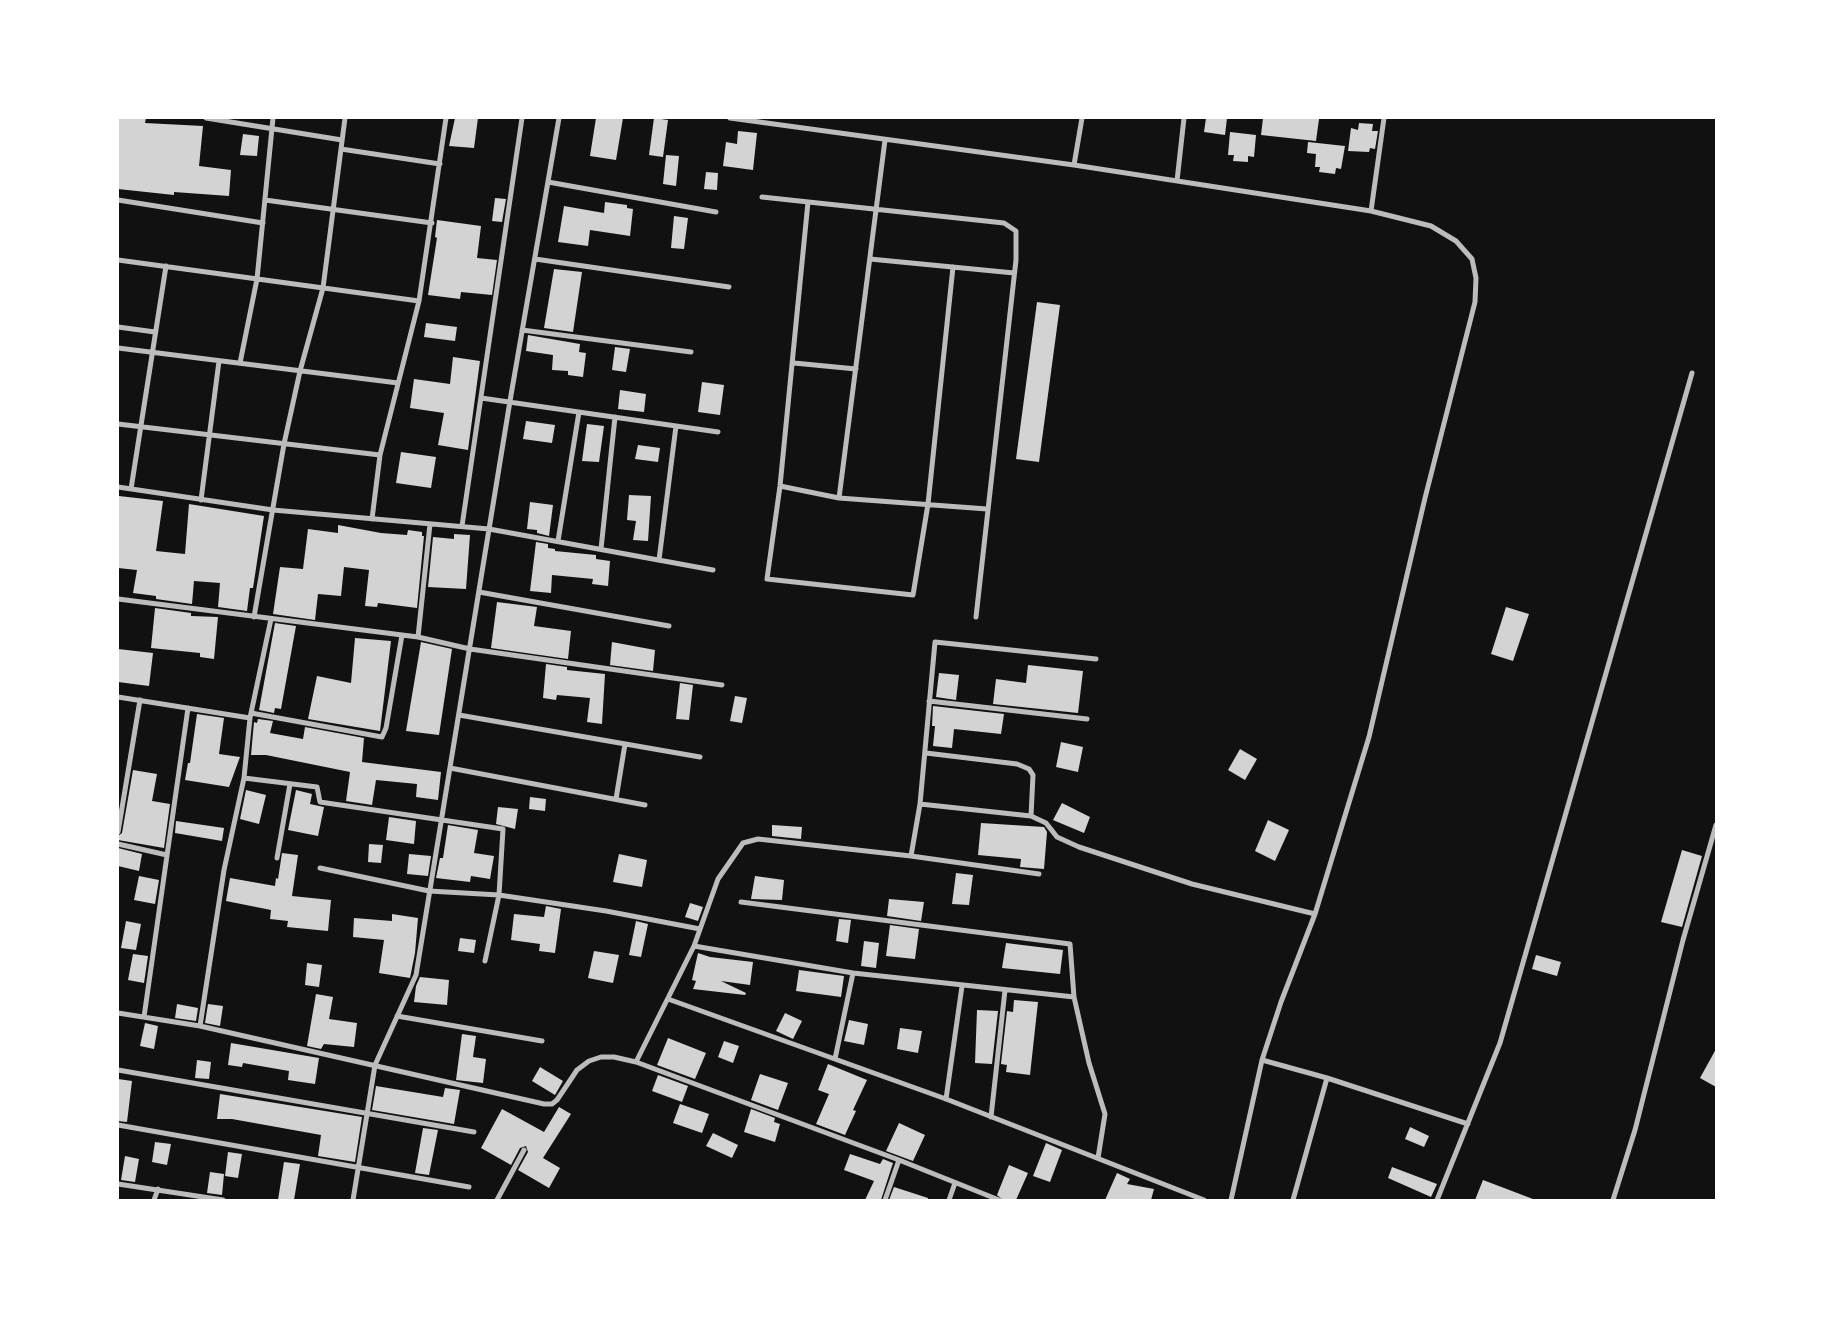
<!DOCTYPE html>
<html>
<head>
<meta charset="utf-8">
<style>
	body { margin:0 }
	#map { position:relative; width:1834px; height:1318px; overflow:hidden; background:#111; font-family:Figtree,sans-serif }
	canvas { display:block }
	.frame { position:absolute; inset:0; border:119px solid #fff; pointer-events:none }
</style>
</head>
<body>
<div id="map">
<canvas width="1834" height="1318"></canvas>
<div class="frame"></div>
</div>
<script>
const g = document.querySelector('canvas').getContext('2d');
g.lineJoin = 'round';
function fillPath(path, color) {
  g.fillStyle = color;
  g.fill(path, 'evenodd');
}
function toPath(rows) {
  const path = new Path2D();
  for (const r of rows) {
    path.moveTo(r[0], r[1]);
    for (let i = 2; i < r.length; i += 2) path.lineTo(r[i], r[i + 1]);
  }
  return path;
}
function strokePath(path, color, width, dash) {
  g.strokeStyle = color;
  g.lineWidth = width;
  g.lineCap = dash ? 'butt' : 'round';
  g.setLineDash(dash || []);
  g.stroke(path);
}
fillPath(toPath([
	[118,118,146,118,145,123,203,126,199,166,231,170,229,196,174,192,174,195,118,189],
	[455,118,478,118,474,148,449,146],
	[596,118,623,118,616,160,590,156],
	[654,118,668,120,663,157,649,155],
	[1206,118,1227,118,1225,135,1204,132],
	[1263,118,1319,119,1316,141,1261,135],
	[1359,123,1373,124,1372,131,1378,131,1375,149,1370,148,1369,152,1348,151,1351,128,1358,130],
	[738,131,757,133,753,170,723,166,726,142,737,144],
	[1230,132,1256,135,1254,157,1248,156,1248,162,1233,161,1234,155,1228,155],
	[243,134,259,136,257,156,240,155],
	[1308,142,1345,146,1341,169,1336,168,1335,174,1319,172,1320,167,1315,167,1316,154,1307,153],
	[666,155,679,156,676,186,663,184],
	[706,172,718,173,717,190,704,189],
	[495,198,506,199,502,222,492,221],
	[605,202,627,205,627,208,633,209,630,236,590,230,588,246,558,242,564,206,604,213],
	[674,216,688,218,684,249,671,248],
	[437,220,481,226,477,258,497,260,492,295,461,292,460,299,428,295,437,238,435,237],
	[554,269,582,272,573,332,544,328],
	[1037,302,1060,305,1039,462,1016,459],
	[426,323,457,327,455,341,424,337],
	[528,335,580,344,579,352,586,353,583,377,568,375,568,371,552,370,553,355,526,351],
	[615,347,630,349,626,372,612,370],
	[453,357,480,361,468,450,438,445,444,413,410,408,414,379,450,384],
	[702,382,724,385,720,415,698,412],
	[620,390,646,394,644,412,618,409],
	[526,421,555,425,552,443,523,439],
	[587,424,604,426,599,462,582,461],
	[638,445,660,448,658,462,635,459],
	[401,452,436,457,431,488,396,483],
	[629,495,651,496,648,541,633,540,636,521,627,520],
	[119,496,163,501,156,551,185,554,189,504,264,516,253,588,250,588,247,611,218,607,220,583,194,581,192,604,156,599,156,596,133,593,137,570,118,568],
	[530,502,553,505,549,536,537,533,537,530,527,529],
	[338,525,381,533,407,535,408,530,422,532,422,536,424,536,417,608,378,603,377,607,365,606,369,570,344,567,341,596,318,594,315,620,273,614,280,567,303,569,308,529,338,533],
	[454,534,470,535,466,589,428,587,433,537,454,539],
	[536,542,548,544,548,548,555,549,555,551,596,555,596,559,610,561,608,586,592,584,593,579,552,575,551,593,530,591],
	[497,602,537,607,534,626,571,631,568,659,491,648],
	[1506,607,1529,614,1513,661,1491,654],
	[155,608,191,613,191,616,218,617,214,659,200,657,200,653,151,648],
	[275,623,296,626,281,709,275,708,274,713,259,710],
	[355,638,391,641,380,731,308,719,317,676,351,683],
	[421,642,452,649,439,735,406,731],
	[612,642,655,650,653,671,610,665],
	[118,649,153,653,149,686,118,682],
	[546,664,567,667,567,670,605,674,602,724,587,722,590,698,557,695,556,700,543,698],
	[1028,665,1083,671,1078,713,993,704,996,679,1026,683],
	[939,673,959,675,956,700,936,697],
	[680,683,693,685,689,720,676,719],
	[735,696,747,698,742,723,730,721],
	[933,706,1004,714,1001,734,954,729,952,748,933,746,935,726,932,726],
	[197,714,224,718,219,754,240,757,229,787,185,780,188,763,190,763],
	[258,719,273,721,270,733,303,739,305,727,364,738,362,762,441,772,438,800,416,797,417,784,376,780,372,805,346,801,350,772,266,755,251,755,254,722,257,723],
	[1061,742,1083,747,1078,772,1056,767],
	[1240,749,1257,759,1245,780,1228,770],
	[133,770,157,774,152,801,170,804,164,848,118,840,118,836,122,833],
	[246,790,266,795,259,824,240,819],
	[296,790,312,794,310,804,324,807,318,836,288,830],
	[530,797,546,799,545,811,529,809],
	[1062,803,1090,817,1084,833,1053,820],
	[498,807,518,809,515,829,496,824],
	[389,817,416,821,414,844,386,840],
	[1268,820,1289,830,1275,861,1255,851],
	[176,821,224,828,222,841,175,833],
	[981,823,1044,827,1047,832,1044,869,1020,867,1021,859,978,855],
	[448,825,478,830,474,853,494,856,490,879,471,876,470,882,436,878,440,858,443,858],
	[772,825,802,827,801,839,772,836],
	[369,844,383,845,381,863,368,862],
	[118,848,142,854,139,871,118,866],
	[1682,850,1702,856,1682,927,1661,922],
	[282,853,298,855,292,896,331,900,328,931,287,927,288,921,270,919,271,910,226,901,230,878,275,886,276,878,278,879],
	[409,854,431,856,428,876,407,874],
	[619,854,647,860,642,887,613,882],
	[956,873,973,875,969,905,952,904],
	[139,876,159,880,155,904,134,900],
	[755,876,784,880,782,900,751,899],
	[889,899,924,902,921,921,887,916],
	[690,903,703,907,698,921,685,917],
	[546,906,561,909,555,953,539,951,540,944,511,940,514,914,544,917],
	[392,914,418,918,415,953,410,978,379,973,384,940,353,937,354,918,392,921],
	[839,919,851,920,848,943,836,941],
	[126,921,141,924,136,950,121,948],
	[636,921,648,924,641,957,629,955],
	[890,925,919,929,915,959,886,956],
	[460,938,476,940,474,953,458,951],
	[864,941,879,943,876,968,861,966],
	[1006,943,1063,950,1060,974,1002,968],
	[594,951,619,955,613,983,588,978],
	[698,953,710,957,753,962,750,985,721,981,746,993,745,995,693,989,696,981,692,980],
	[133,954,148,956,144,983,128,980],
	[1536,955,1561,962,1557,976,1532,969],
	[307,963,322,965,319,987,305,985],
	[799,970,844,976,841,997,796,991],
	[420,977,449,980,447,1005,414,1002,416,986],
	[316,994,333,997,329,1019,357,1023,354,1047,324,1044,321,1049,307,1046],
	[1014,1000,1038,1002,1030,1075,1006,1072,1007,1065,1001,1064,1007,1011,1013,1012],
	[177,1004,198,1008,196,1021,175,1018],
	[208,1004,223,1006,220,1026,205,1023],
	[977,1010,998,1011,992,1064,975,1063],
	[785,1013,802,1021,793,1039,776,1031],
	[849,1020,868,1024,864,1045,844,1041],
	[145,1023,158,1026,154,1049,140,1046],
	[900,1028,922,1031,918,1053,897,1049],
	[462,1034,476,1036,473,1057,486,1059,483,1083,456,1080],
	[668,1038,706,1053,695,1079,657,1065],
	[724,1041,739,1046,733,1063,718,1057],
	[231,1043,319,1058,315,1084,288,1080,289,1071,243,1063,242,1067,228,1065],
	[1716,1049,1716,1087,1700,1078],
	[197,1060,211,1062,209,1079,195,1078],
	[828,1064,867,1080,853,1110,856,1111,845,1135,816,1124,829,1094,818,1090],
	[540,1067,563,1081,555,1095,532,1081],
	[760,1074,788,1083,778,1110,751,1100],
	[658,1075,688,1086,682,1102,652,1091],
	[118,1079,132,1081,127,1122,118,1121],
	[376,1086,443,1097,445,1088,460,1090,454,1124,372,1110],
	[220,1094,362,1117,355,1162,318,1156,321,1135,232,1119,217,1119],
	[680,1104,709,1114,702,1133,673,1123],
	[559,1107,571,1114,543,1158,560,1168,549,1188,518,1170,528,1152,526,1146,520,1148,511,1165,481,1148,502,1109,544,1132],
	[751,1109,775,1118,774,1122,780,1124,775,1142,744,1132],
	[899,1123,925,1135,913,1161,886,1151],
	[1410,1127,1429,1136,1424,1147,1405,1139],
	[423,1128,438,1130,429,1175,415,1173],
	[713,1133,738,1145,732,1158,706,1146],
	[155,1142,171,1144,167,1165,152,1162],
	[1046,1143,1062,1150,1050,1182,1033,1176],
	[228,1152,242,1154,238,1178,225,1176],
	[850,1154,880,1164,883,1159,893,1163,881,1200,865,1200,874,1181,844,1170],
	[125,1156,139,1159,135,1182,121,1180],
	[284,1162,300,1164,294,1200,278,1200],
	[1009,1165,1028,1173,1016,1200,1003,1200,997,1195],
	[1392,1167,1437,1184,1431,1197,1388,1178],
	[210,1172,224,1174,222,1195,207,1193],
	[1117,1173,1130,1179,1127,1184,1154,1189,1151,1200,1105,1200],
	[1483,1180,1533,1199,1533,1200,1475,1200],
	[894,1187,928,1198,928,1200,889,1200]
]), '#d3d3d3');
strokePath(toPath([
	[206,118,342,140],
	[730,118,1074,165,1371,211,1431,226,1456,241,1472,259,1476,278,1475,302,1425,498,1369,737,1315,914,1281,1002,1262,1060,1231,1200],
	[341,149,440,164],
	[1074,165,1082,118],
	[1177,181,1184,118],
	[548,182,716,212],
	[762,197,1004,223,1016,231,1016,260,976,617],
	[118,200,263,223],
	[265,200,432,223],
	[808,202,780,486,767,579,913,595,928,504,953,267],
	[1371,211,1384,118],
	[535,259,729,287],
	[870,259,1014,273],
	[118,260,419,301],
	[118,327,155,332],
	[522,330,691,352],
	[118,348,398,383],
	[240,363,257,279,273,118],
	[794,363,856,369],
	[481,398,718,432],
	[118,424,380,455],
	[780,486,839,498,987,509],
	[118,487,273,510,489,529,713,570],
	[131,489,166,266],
	[839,498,885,140],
	[201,500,219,361],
	[372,519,380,455,419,301,446,118],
	[462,526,522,118],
	[558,541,579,412],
	[601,549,615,417],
	[659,560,676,426],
	[479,592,669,626],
	[118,599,418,637,470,649,722,685],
	[254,617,284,444,300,371,323,288,345,118],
	[418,637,430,524],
	[118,697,250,718],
	[929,701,1087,719],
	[251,713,382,737,386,728,402,635],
	[459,715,700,757],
	[926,753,1017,764,1029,769,1033,775,1031,816],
	[450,768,645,805],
	[244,778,317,787,320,802,503,829,499,895,485,961],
	[616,799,625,744],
	[920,804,1031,816,1046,823,1057,837,1079,847,1192,884,1315,914],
	[118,832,140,700],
	[118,844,167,855],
	[911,856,920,804,935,642,1096,659],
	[277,858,290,784],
	[320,868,429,891,499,895,606,911,700,929],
	[741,902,1070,944,1074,997,1089,1063,1105,1114,1098,1158],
	[694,946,718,879,743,843,758,839,911,856,1039,874],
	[668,999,946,1099,1204,1200],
	[118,1013,200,1026,544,1104,552,1104,557,1100,577,1070,589,1061,601,1057,614,1057,636,1062,899,1160,999,1200],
	[397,1016,542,1041],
	[144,1017,188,708],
	[200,1026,224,870,244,778,250,718,271,619],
	[835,1059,853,973],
	[1262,1060,1327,1078,1468,1124],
	[636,1062,694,946,853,973,1074,997],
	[118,1070,474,1132],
	[946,1099,962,986],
	[991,1117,1005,990],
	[118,1125,469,1187],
	[118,1184,223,1200],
	[154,1200,158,1189],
	[353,1200,375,1065,416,975,510,401,559,118],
	[497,1200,524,1150],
	[885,1200,899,1160],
	[949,1200,955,1183],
	[1293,1200,1327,1078],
	[1437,1200,1500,1043,1692,373],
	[1613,1200,1635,1130,1683,940,1716,825]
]), '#bcbcbc', 5);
</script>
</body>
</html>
